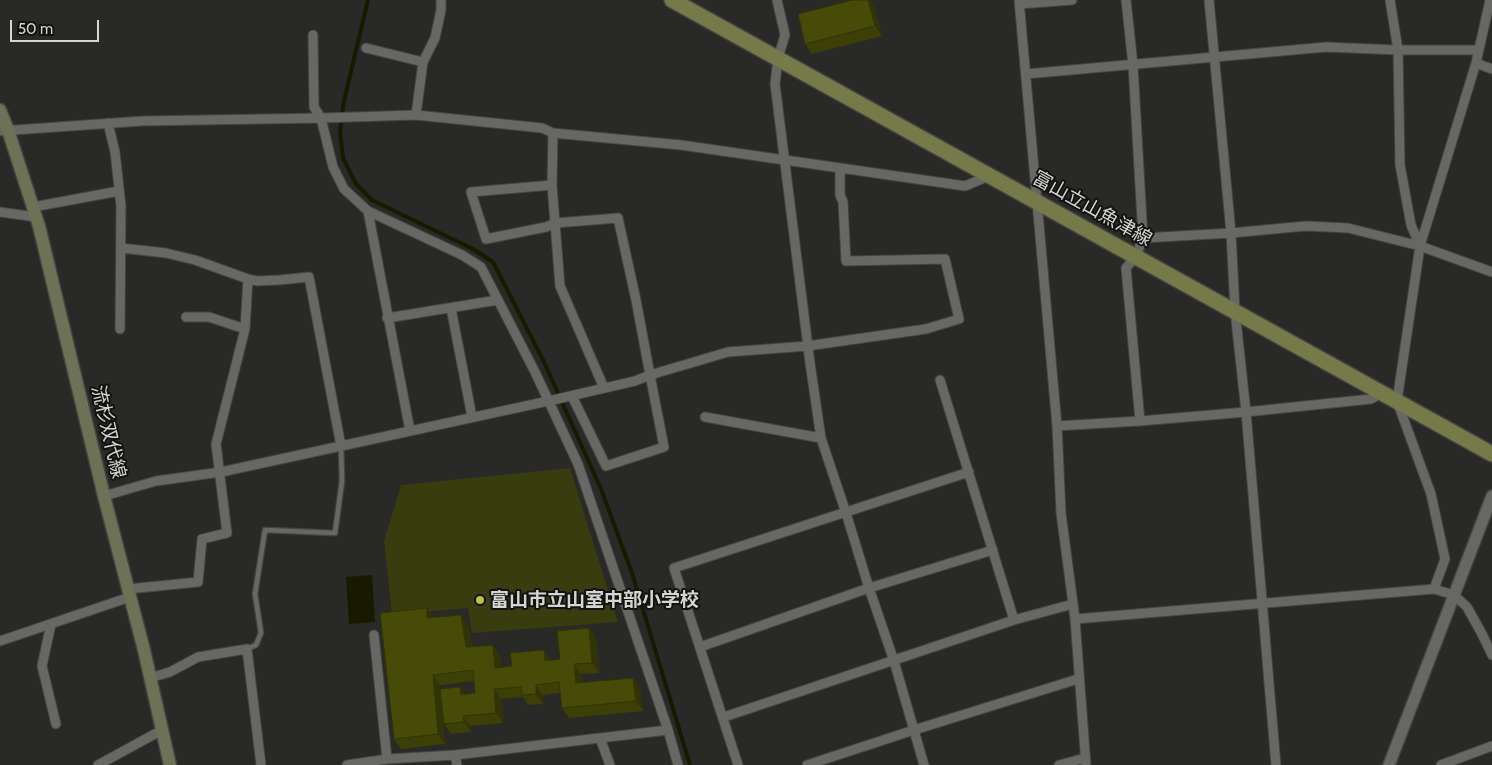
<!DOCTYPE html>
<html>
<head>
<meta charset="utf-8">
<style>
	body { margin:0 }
	#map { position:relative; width:1492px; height:765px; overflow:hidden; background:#292927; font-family:Cabin,sans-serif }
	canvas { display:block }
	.scale { position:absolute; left:10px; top:20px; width:89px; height:22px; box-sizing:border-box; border:2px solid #d5d5d4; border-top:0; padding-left:6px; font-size:15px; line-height:18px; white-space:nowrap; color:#d5d5d4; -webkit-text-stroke:4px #121211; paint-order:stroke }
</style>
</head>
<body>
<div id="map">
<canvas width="1492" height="765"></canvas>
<div class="scale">50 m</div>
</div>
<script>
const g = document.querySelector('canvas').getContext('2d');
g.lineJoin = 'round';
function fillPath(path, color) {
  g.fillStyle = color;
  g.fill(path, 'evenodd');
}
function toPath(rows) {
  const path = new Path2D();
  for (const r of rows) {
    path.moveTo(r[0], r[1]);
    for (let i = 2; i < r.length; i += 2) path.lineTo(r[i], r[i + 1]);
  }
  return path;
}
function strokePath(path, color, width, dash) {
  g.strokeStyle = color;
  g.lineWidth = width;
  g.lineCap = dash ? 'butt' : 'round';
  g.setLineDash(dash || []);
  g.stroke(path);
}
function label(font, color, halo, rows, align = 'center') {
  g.font = font + ' Cabin,"Noto Sans JP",sans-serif';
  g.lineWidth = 4;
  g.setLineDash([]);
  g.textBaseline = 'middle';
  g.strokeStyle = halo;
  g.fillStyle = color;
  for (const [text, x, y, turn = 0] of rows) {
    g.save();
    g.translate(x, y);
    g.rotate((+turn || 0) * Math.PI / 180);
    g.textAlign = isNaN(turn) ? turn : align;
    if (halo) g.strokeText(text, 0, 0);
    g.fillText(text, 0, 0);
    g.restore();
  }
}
fillPath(toPath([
	[570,468,618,622,472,633,468,608,392,615,384,541,401,485]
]), '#383c0f');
fillPath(toPath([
	[372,575,375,622,349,624,346,577]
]), '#181a00');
strokePath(toPath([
	[368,0,344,101,340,131,343,158,356,184,372,200,473,249,493,262,544,362,601,489,632,573,690,765]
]), '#181a00', 4);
const service = toPath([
	[247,649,256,645,261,633,255,594,265,530,335,533,342,481,341,446]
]);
const minor = toPath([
	[777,0,785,35,778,58,775,84,810,363,821,438,846,513,869,588,894,661,924,765],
	[1019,0,1057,426,1061,513,1075,619,1086,765],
	[1126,0,1133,65,1143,238,1136,256,1126,268,1140,421],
	[1209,0,1231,233,1235,311,1246,412,1276,765],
	[1390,0,1398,50,1400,165,1411,225,1420,246],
	[1020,4,1072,0],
	[313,35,314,107,321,118,333,167,344,189,368,211,462,255,481,267,535,372,578,464,668,730,678,765],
	[366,48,423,62],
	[1476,63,1492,69],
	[1026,74,1326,47,1398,50,1479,50],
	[416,115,423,62,435,38,441,10,441,0],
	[108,123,115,152,121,206,120,329],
	[0,131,142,121,321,118,416,115,542,128,553,133,681,145,965,186,989,176],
	[552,185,471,192,486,239,546,227,555,223,560,286,604,388],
	[33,207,119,191],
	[368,211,410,431],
	[0,212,36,217],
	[1143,238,1231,233,1306,226,1348,228,1420,246,1492,272],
	[121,248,166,253,195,260,248,279,245,329,216,444,227,533,202,539,198,582,128,589],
	[248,279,257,281,279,280,309,277,341,446],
	[451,308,472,417],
	[186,317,209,317,245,329],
	[387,318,498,300],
	[940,380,1014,620],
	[572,396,606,466,664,447,650,375,728,352,807,346,926,329,959,319,945,259,846,261,843,202,840,195,840,168],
	[705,417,821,438],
	[1057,426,1140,421,1246,412,1371,399,1382,393],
	[104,496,156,481,221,472,341,446,553,400,635,381,650,375,636,300,618,218,555,223,552,185,553,133],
	[1434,589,1445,559,1431,494,1397,401,1420,246,1476,63,1490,0],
	[1075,619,1434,589,1454,595,1467,607,1482,634,1492,655],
	[51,624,42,666,56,724],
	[374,635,387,759],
	[0,641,130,597],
	[700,647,869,588,993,550],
	[150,678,170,672,198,657,247,649,261,765],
	[724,717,1014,620,1073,604],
	[600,738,610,765],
	[455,755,457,765],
	[98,765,162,730],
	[347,765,387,759,455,755,668,730],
	[738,765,674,568,969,472],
	[807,765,914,730,1078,679],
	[1059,765,1085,758],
	[1441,765,1492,746]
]);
const tertiary = toPath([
	[1389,765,1492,496]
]);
const secondary = toPath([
	[0,110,8,130,39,226,104,496,144,650,170,765]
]);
const primary = toPath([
	[672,0,1492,454]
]);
strokePath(service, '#444542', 7);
strokePath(minor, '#444542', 11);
strokePath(tertiary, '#444542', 14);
strokePath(secondary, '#444542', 15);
strokePath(primary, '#444542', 18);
strokePath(service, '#676764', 4.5);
strokePath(minor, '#676764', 9);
strokePath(tertiary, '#676764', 11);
strokePath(secondary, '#6e7156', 12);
strokePath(primary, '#767a48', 15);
fillPath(toPath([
	[874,6,882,36,812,54,805,44],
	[461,615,468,625,472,647,500,655,501,667,560,659,589,628,596,638,599,673,581,674,582,683,633,678,640,688,643,711,569,718,562,708,560,693,543,695,543,704,528,705,523,697,501,699,503,723,470,726,471,732,451,734,444,724,441,700,445,744,401,749,394,739,434,618],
	[474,681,475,693,465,694,440,689,440,685]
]), '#3c4006');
fillPath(toPath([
	[868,0,870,0,874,6,882,36,875,26],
	[427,608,434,618,427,618],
	[461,615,468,625,473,657,466,647],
	[589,628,596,638,599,673,592,663],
	[493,645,500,655,502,678,495,668],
	[544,650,551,660,545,661],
	[574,664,581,674,583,693,576,683],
	[433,675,440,685,445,744,438,734],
	[633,678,640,688,643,711,636,701],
	[536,685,543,695,543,704,536,694],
	[460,687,467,697,461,695],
	[494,689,501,699,503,723,496,713],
	[463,716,470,726,471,732,464,722]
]), '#313405');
const building = toPath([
	[852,0,868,0,875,26,805,44,798,14,852,0],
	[427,608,427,618,461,615,466,647,493,645,495,668,512,666,510,653,544,650,545,661,560,659,557,631,589,628,592,663,574,664,576,683,633,678,636,701,562,708,559,682,536,685,536,694,522,695,521,687,494,689,496,713,463,716,464,722,444,724,440,689,460,687,461,695,475,693,473,670,433,675,438,734,394,739,380,613,427,608]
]);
fillPath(building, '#464b07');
strokePath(building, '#313405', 1);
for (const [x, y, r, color] of [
	[480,600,5,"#b7c148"]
]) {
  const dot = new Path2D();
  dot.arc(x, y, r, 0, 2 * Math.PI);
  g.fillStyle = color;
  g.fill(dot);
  strokePath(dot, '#121211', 2);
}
label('19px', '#d5d5d4', '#121211', [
	["富山立山魚津線",1092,209,29],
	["流杉双代線",108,432,77]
]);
label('bold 19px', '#d5d5d4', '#121211', [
	["富山市立山室中部小学校",490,600]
], 'left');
</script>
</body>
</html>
